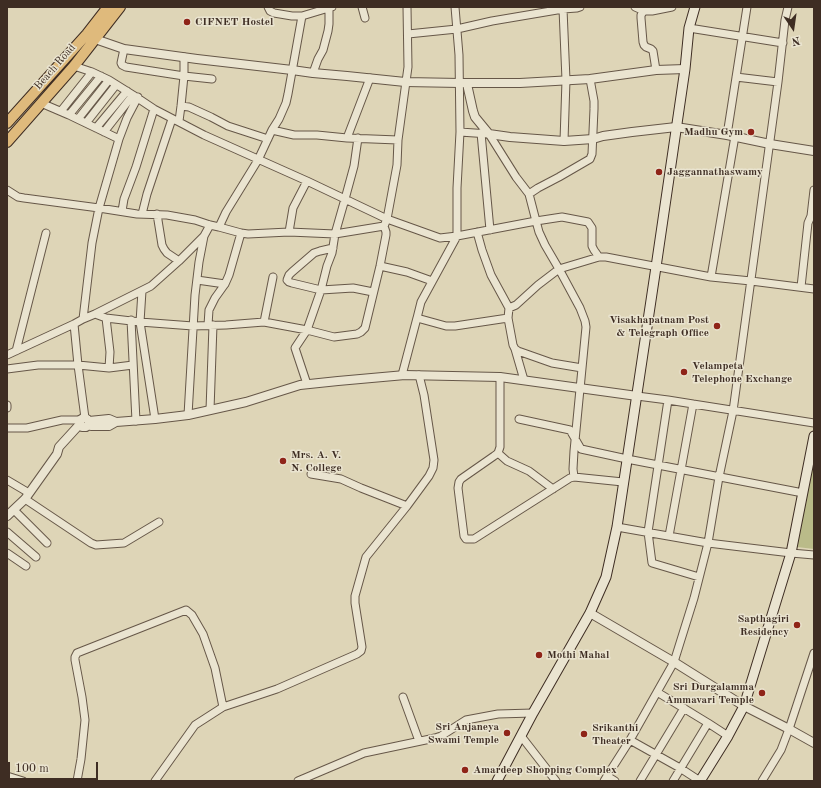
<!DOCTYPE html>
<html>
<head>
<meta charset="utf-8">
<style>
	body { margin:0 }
	#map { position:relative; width:821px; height:788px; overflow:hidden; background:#ded5b7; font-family:"Old Standard TT",serif }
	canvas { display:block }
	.frame { position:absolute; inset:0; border:8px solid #3e2d23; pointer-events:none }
	.north { position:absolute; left:773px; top:8px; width:40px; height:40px; -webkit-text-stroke:3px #eae4d0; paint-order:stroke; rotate:167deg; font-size:11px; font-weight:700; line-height:16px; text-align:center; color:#3e2d23 }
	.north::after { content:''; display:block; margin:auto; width:14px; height:18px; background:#3e2d23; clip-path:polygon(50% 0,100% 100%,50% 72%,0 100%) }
	.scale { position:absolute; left:8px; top:762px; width:90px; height:18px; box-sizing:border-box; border:2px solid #3e2d23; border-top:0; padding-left:5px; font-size:12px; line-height:14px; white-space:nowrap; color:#3e2d23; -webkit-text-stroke:3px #eae4d0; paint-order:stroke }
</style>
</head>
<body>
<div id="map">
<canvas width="821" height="788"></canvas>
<div class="frame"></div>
<div class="north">N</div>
<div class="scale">100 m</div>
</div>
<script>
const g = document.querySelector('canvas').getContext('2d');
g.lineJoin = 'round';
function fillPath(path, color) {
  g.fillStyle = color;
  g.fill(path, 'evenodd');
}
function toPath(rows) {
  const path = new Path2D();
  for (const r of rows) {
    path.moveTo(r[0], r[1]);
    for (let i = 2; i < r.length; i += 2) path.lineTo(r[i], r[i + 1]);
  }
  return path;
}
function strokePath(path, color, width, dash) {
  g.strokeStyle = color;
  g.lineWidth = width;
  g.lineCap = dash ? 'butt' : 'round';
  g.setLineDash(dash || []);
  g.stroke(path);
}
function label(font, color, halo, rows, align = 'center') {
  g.font = font + ' "Old Standard TT",serif';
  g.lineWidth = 3;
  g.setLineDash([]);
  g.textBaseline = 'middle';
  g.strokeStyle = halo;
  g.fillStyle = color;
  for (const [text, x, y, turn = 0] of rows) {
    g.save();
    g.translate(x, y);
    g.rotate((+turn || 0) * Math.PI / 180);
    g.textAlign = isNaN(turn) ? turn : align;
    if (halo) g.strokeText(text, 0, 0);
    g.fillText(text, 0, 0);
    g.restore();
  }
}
fillPath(toPath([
	[814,454,814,549,797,547]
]), '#babb89');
const minor = toPath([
	[268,7,270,11,274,13,292,16,302,16],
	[332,7,302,16,288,94,286,103,279,119,272,130,258,160,226,212,219,227,241,233,248,234,289,232,335,234,384,226,387,219,440,238,457,236,536,221,539,232,545,245,559,269,599,257,606,257,711,277,751,281,814,289],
	[362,7,365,18],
	[455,7,459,55,460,132,457,188,457,236,421,302,417,318,446,326,455,326,508,318,509,308],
	[635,7,644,11,652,11,672,7],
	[644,11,641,15,641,18,643,42,644,45,646,47,651,49,653,51,656,70],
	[689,28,783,43],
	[408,34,457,29,492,21,563,9,563,7],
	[124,49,121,63,122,65,126,67,184,76,212,79],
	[74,66,92,72,109,80,133,95,154,109,204,135,307,181,387,219,397,165,398,140,408,67,407,7],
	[313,73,318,59,323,50,328,31,329,24,329,7],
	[736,77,778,82],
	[590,79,594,101,594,109,592,154,590,159,559,177,538,188,529,194,536,221,562,217,588,222,592,228,592,246,594,250,599,257],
	[41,103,69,115,119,139],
	[181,106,189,107,211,117,228,126,268,139],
	[61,111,92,72],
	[69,115,101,76],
	[78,119,109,80],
	[179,121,181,106,184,76,184,57],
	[86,123,116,85],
	[96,128,127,91],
	[272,130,294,135,317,135,347,138,398,140],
	[104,132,133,95],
	[460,132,489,134,516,177,529,194],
	[481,133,490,230],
	[727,135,747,7],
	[347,138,370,78],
	[358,138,354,166,345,199,335,234,332,253,327,266,321,290,353,288,373,292],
	[564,141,566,80,563,9,577,8,580,7],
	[7,190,18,197,24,198,99,208,137,214,167,215,195,220,210,225,219,227],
	[122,211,124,199,136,167,154,109],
	[142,214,147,194,172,119],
	[157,214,162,245,164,249,167,253,179,261],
	[289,232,293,208,307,181],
	[477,232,482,250,491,275,509,308,516,305,538,285,559,269,580,308,585,321,586,327,574,451,573,469,574,477],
	[380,266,407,272,432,281],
	[711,277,735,136],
	[197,280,225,284],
	[801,287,808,223,811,216,814,190],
	[142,291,140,322,155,419],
	[95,314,106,318,140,322,193,326,226,325,264,322,307,330,334,337,357,334,361,332,365,328,380,266,386,235,386,232,384,226],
	[508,318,513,345,515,349,518,351,552,363,582,368],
	[83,319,95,314,151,286,179,261,204,236,210,225],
	[131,320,136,421],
	[264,322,273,277],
	[208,325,209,310,215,298,225,284,229,275,241,233],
	[515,349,524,380],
	[16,351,46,233],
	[7,355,74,324,83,319,92,243,99,208,119,139,127,118,138,97],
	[109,368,133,365],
	[7,369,38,365,78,365,74,324],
	[402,375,417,318],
	[500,377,500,447,498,453,494,456,461,479,459,482,458,488,464,536,466,539,474,539,570,478,574,477,623,482],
	[307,384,295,348,307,330,321,290,292,283,289,282,287,280,289,275,292,272,314,253,320,251,333,248],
	[637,396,668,400,693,404,814,423],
	[668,400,648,532,652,563,699,577],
	[7,405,7,408],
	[210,410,213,325],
	[188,415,195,295,199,262,204,236],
	[85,418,78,365,109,368,110,352,106,318],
	[519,419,570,430,581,449,627,459,803,493],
	[7,428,27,428,62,420,80,420],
	[498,453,507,461,529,471,553,489],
	[311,474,341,479,361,488,407,506],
	[7,480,29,493],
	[25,499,91,543,96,545,124,543,159,522],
	[14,510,47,543],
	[617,527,708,543,791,553,814,555],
	[7,532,36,557],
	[669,536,693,404],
	[7,553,26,566],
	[657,692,708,723],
	[403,697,419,741],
	[223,707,277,689,357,654,361,651,362,647,355,603,355,596,366,557,407,506,429,476,433,468,434,460,424,395,419,375],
	[521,736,556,781],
	[630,740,680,768,700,781],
	[7,776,23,781],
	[607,776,630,740,674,662,694,598,708,543,719,477,733,411,778,82,785,20,788,7],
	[77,781,81,759,85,720,82,697,75,660,75,657,77,653,186,610,192,615,203,634,215,668,223,707,195,725,155,781],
	[298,781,364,753,435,738,441,736,466,720,498,714,533,713],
	[604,781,607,776,615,781],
	[640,781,684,708],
	[673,781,708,723,728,736],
	[762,781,781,750,789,729,814,653]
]);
const tertiary = toPath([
	[91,36,95,39,124,49,197,59,292,70,313,73,347,76,405,82,460,83,520,83,590,79,656,70,685,69],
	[467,84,473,111,475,117,489,134,510,137,564,141,593,139,603,136,632,132,676,127,727,135,770,144,814,151],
	[89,421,89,425,86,427,82,427,80,424,80,420,83,418,87,419,89,421,109,419,116,422,155,419,188,415,246,402,300,385,338,381,405,375,500,377,637,396],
	[91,426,109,426,116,422],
	[7,516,25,499,57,454,59,447,80,424],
	[590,613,674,662,744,706,789,729,814,743]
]);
const secondary = toPath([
	[497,781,533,713,590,613,606,577,617,527,656,267,685,69,689,28,695,7],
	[700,781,728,736,744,706,791,553,814,436]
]);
const primary = toPath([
	[7,123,87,34,108,7],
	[7,142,74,66,120,7]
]);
strokePath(minor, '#665748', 9);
strokePath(tertiary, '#665748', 10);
strokePath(secondary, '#3e2d23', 11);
strokePath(primary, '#3e2d23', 12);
strokePath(minor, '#eae4d0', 7);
strokePath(tertiary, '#eae4d0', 8);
strokePath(secondary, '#eae4d0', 9);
strokePath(primary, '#dfba7c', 10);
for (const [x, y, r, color] of [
	[187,22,4,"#8f2418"],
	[751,132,4,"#8f2418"],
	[659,172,4,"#8f2418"],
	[717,326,4,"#8f2418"],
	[684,372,4,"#8f2418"],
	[283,461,4,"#8f2418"],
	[797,625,4,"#8f2418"],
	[539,655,4,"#8f2418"],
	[762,693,4,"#8f2418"],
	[507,733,4,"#8f2418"],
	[584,734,4,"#8f2418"],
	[465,770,4,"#8f2418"]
]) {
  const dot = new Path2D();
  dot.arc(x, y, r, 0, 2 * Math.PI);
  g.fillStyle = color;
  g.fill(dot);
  strokePath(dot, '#eae4d0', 1.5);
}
label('bold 11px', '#3e2d23', '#eae4d0', [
	["CIFNET Hostel",195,22],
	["Madhu Gym",743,132,"right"],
	["Jaggannathaswamy",667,172],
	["Visakhapatnam Post",709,320,"right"],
	["& Telegraph Office",709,333,"right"],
	["Velampeta",692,366],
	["Telephone Exchange",692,379],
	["Mrs. A. V.",291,455],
	["N. College",291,468],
	["Sapthagiri",789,619,"right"],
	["Residency",789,632,"right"],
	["Mothi Mahal",547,655],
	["Sri Durgalamma",754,687,"right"],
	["Ammavari Temple",754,700,"right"],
	["Sri Anjaneya",499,727,"right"],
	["Swami Temple",499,740,"right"],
	["Srikanthi",592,728],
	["Theater",592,741],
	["Amardeep Shopping Complex",473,770]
], 'left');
label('11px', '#3e2d23', '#eae4d0', [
	["Beach Road",55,67,-49]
]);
</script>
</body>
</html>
